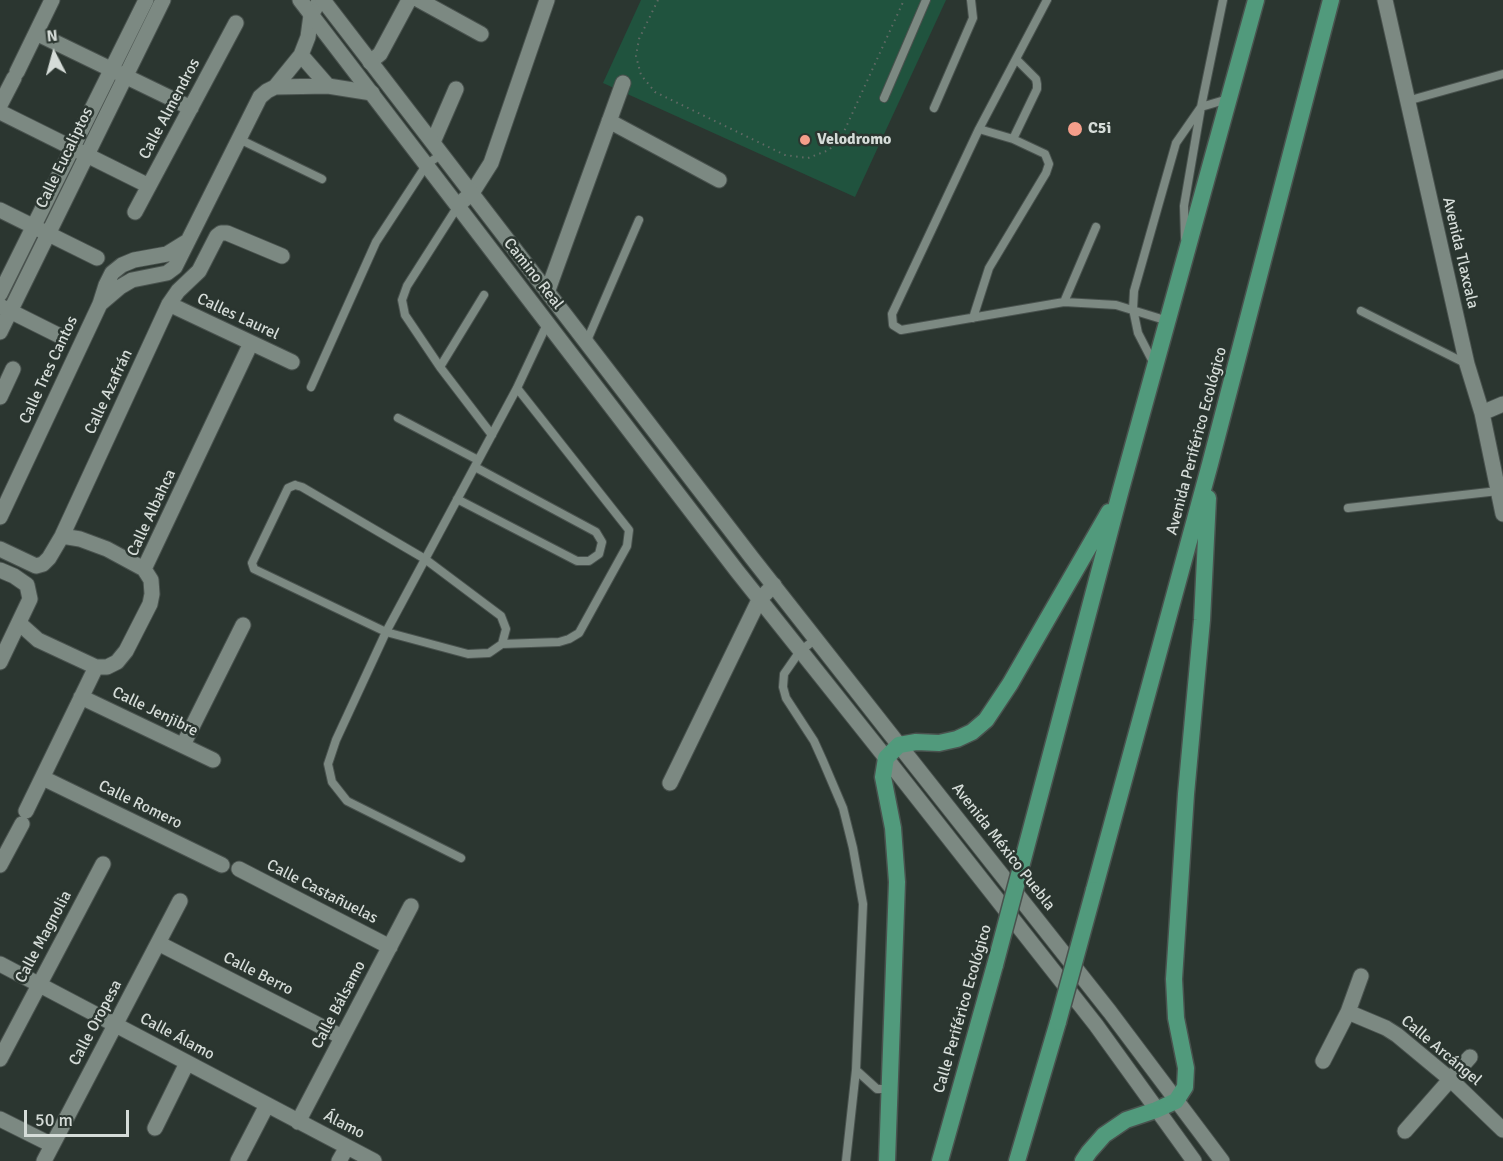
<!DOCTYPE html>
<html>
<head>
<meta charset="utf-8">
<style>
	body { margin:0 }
	#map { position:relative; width:1503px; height:1161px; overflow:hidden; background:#2b3630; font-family:Signika,sans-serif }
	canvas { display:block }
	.north { position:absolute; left:24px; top:24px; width:60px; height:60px; -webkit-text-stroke:4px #2b3630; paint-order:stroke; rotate:354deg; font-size:16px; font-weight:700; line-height:24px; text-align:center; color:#d5dcd8 }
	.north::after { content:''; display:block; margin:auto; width:21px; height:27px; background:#d5dcd8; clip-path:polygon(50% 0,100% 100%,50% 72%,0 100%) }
	.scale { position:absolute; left:24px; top:1110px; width:105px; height:27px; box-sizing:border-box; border:3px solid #d5dcd8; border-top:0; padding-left:8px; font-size:18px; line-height:21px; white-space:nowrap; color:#d5dcd8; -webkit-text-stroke:4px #2b3630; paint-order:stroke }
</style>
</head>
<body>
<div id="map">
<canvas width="1503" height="1161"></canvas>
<div class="north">N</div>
<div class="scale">50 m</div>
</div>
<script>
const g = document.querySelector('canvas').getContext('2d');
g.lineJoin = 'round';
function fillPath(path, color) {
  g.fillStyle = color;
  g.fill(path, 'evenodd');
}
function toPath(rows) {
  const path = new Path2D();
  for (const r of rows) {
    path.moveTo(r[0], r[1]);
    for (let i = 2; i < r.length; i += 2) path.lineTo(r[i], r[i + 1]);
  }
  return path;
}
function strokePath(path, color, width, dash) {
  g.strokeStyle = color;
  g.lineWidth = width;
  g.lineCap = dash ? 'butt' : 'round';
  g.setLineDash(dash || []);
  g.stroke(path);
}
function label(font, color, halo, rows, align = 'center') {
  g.font = font + ' Signika,sans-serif';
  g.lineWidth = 5;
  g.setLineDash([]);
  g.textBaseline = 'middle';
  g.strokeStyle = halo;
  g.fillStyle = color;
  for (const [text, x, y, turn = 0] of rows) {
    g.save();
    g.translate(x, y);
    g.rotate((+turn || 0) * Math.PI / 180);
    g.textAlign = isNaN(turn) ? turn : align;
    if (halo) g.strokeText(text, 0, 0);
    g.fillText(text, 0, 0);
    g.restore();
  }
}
fillPath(toPath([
	[641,0,946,0,855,197,603,83]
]), '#20533e');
const service = toPath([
	[1047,0,979,129,892,314,893,325,901,330,1064,302,1096,227],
	[884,98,926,0],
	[1407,101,1503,74],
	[934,108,973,18,971,0],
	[239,139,322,179],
	[1013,139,1037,89,1037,84,1036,79,1017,60],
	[1185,238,1184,206,1201,107,1223,0],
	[484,295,440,367,492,435],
	[1064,302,1116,305,1168,321],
	[1361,311,1467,364],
	[973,318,989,268,1046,173,1049,164,1045,154,1013,139,979,129],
	[586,343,639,220],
	[1153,362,1138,333,1133,309,1134,291,1176,143,1201,107,1228,99],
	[440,367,405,315,402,300,407,286,458,206],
	[311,387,376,242,427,164,442,154],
	[398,418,478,460],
	[295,485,302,487,425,559,501,616,506,629,502,644,489,653,468,654,386,632,254,569,252,563,288,488,295,485],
	[457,499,577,561,589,561,599,554,602,542,596,532,475,467],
	[1348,508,1498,491],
	[816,639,800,651,784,674,783,687,786,698,814,741,823,761,843,808,853,848,863,904,856,1070,877,1089,890,1089],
	[502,644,559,642,569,639,579,633,627,546,629,530,517,388],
	[461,858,347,801,332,782,328,764,336,740,386,632,517,388,548,322],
	[846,1161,856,1070]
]);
const minor = toPath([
	[419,0,481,34],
	[1385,0,1467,364,1482,413,1503,514],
	[36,33,191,108],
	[301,55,328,86],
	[370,62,380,54,409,0],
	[17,72,52,0],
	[275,87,301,55,308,37,311,15,320,0],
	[0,105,14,78],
	[0,112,149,186],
	[609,121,719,180],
	[433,142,456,89],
	[458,205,472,193,491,163,547,0],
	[0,210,97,258],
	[135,212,236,23],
	[548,290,623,83],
	[0,294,146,0],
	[100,304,120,287,132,280,167,273,175,267,260,97,267,91,275,87,328,86,372,93],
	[169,304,292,362],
	[0,306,60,336],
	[0,332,163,0],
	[0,397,13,369],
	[1482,413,1503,404],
	[0,517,100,304,106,285,112,273,122,265,134,260,167,254,188,241],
	[62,536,80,539,107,549,144,569],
	[0,549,36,566,43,564,49,558,62,536,169,304,178,291,199,271,217,236,221,233,227,233,282,256],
	[144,569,251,343],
	[0,570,14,576,27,585,30,599,0,662],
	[19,623,38,640,96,667,107,667,117,662,126,651,150,604,152,594,151,580,144,569],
	[81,697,213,760],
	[183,745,243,625],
	[43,778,222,865],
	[670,783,759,600,774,585],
	[26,811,96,667],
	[0,865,22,824],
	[239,869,390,947],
	[158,943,342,1037],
	[0,964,374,1161],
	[1348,1012,1386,1028,1397,1035,1450,1079,1503,1130],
	[0,1059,103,864],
	[1323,1061,1348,1012,1361,976],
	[0,1119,52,1145],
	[298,1122,411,906],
	[155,1128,187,1063],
	[1405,1131,1470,1057],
	[44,1161,180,901],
	[238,1161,267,1105],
	[339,1161,347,1147]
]);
const tertiary = toPath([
	[300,0,737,571,886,758],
	[323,0,752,558,899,745]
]);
const secondary = toPath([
	[899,745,1110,1012,1222,1161],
	[886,758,1096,1025,1194,1161]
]);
const trunk = toPath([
	[1021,867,1120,493,1256,0],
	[1094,890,1210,464,1331,0],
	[887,1161,897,882,893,828,883,777,886,758,899,745,916,742,939,743,957,739,972,732,986,720,1010,684,1109,512],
	[940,1161,995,965],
	[1017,1161,1058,1022],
	[1083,1161,1089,1152,1104,1135,1126,1120,1156,1110,1176,1101,1185,1087,1186,1068,1176,1018,1174,979,1186,794,1202,620,1208,498]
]);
strokePath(service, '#49524e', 10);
strokePath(minor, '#49524e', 17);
strokePath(tertiary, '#49524e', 17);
strokePath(secondary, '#49524e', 17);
strokePath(trunk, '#49524e', 19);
strokePath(toPath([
	[658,0,639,39,636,56,641,75,655,92,785,155,808,158,829,150,842,136,904,0]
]), '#606a65', 2, [1.5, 4.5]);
strokePath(service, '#7c8982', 8);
strokePath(minor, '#7c8982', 15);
strokePath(tertiary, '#7c8982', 15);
strokePath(secondary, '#7c8982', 15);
strokePath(trunk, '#519a7c', 16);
const trunkBridge = toPath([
	[995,965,1021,867],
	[1058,1022,1094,890]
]);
strokePath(trunkBridge, '#49524e', 19, []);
strokePath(trunkBridge, '#519a7c', 16);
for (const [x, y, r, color] of [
	[1075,129,8,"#f49e8a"],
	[805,140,6,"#f49e8a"]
]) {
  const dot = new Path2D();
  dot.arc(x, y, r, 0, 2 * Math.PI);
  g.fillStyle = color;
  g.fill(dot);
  strokePath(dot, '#2b3630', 2);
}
label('16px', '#d5dcd8', '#2b3630', [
	["Calle Almendros",170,109,-62],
	["Calle Eucaliptos",65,158,-64],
	["Avenida Tlaxcala",1460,253,77],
	["Camino Real",533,274,52],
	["Calles Laurel",238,317,25],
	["Calle Tres Cantos",49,370,-65],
	["Calle Azafrán",109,392,-65],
	["Avenida Periférico Ecológico",1197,441,-75],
	["Calle Albahca",152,513,-65],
	["Calle Jenjibre",155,712,26],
	["Calle Romero",140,805,26],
	["Avenida México Puebla",1003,847,52],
	["Calle Castañuelas",322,892,27],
	["Calle Magnolia",44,937,-62],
	["Calle Berro",258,974,27],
	["Calle Bálsamo",339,1005,-62],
	["Calle Periférico Ecológico",963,1009,-74],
	["Calle Oropesa",96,1023,-62],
	["Calle Álamo",177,1037,28],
	["Calle Arcángel",1441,1051,40],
	["Álamo",344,1125,27]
]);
label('bold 16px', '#d5dcd8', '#2b3630', [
	["C5i",1088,129],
	["Velodromo",817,140]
], 'left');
</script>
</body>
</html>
